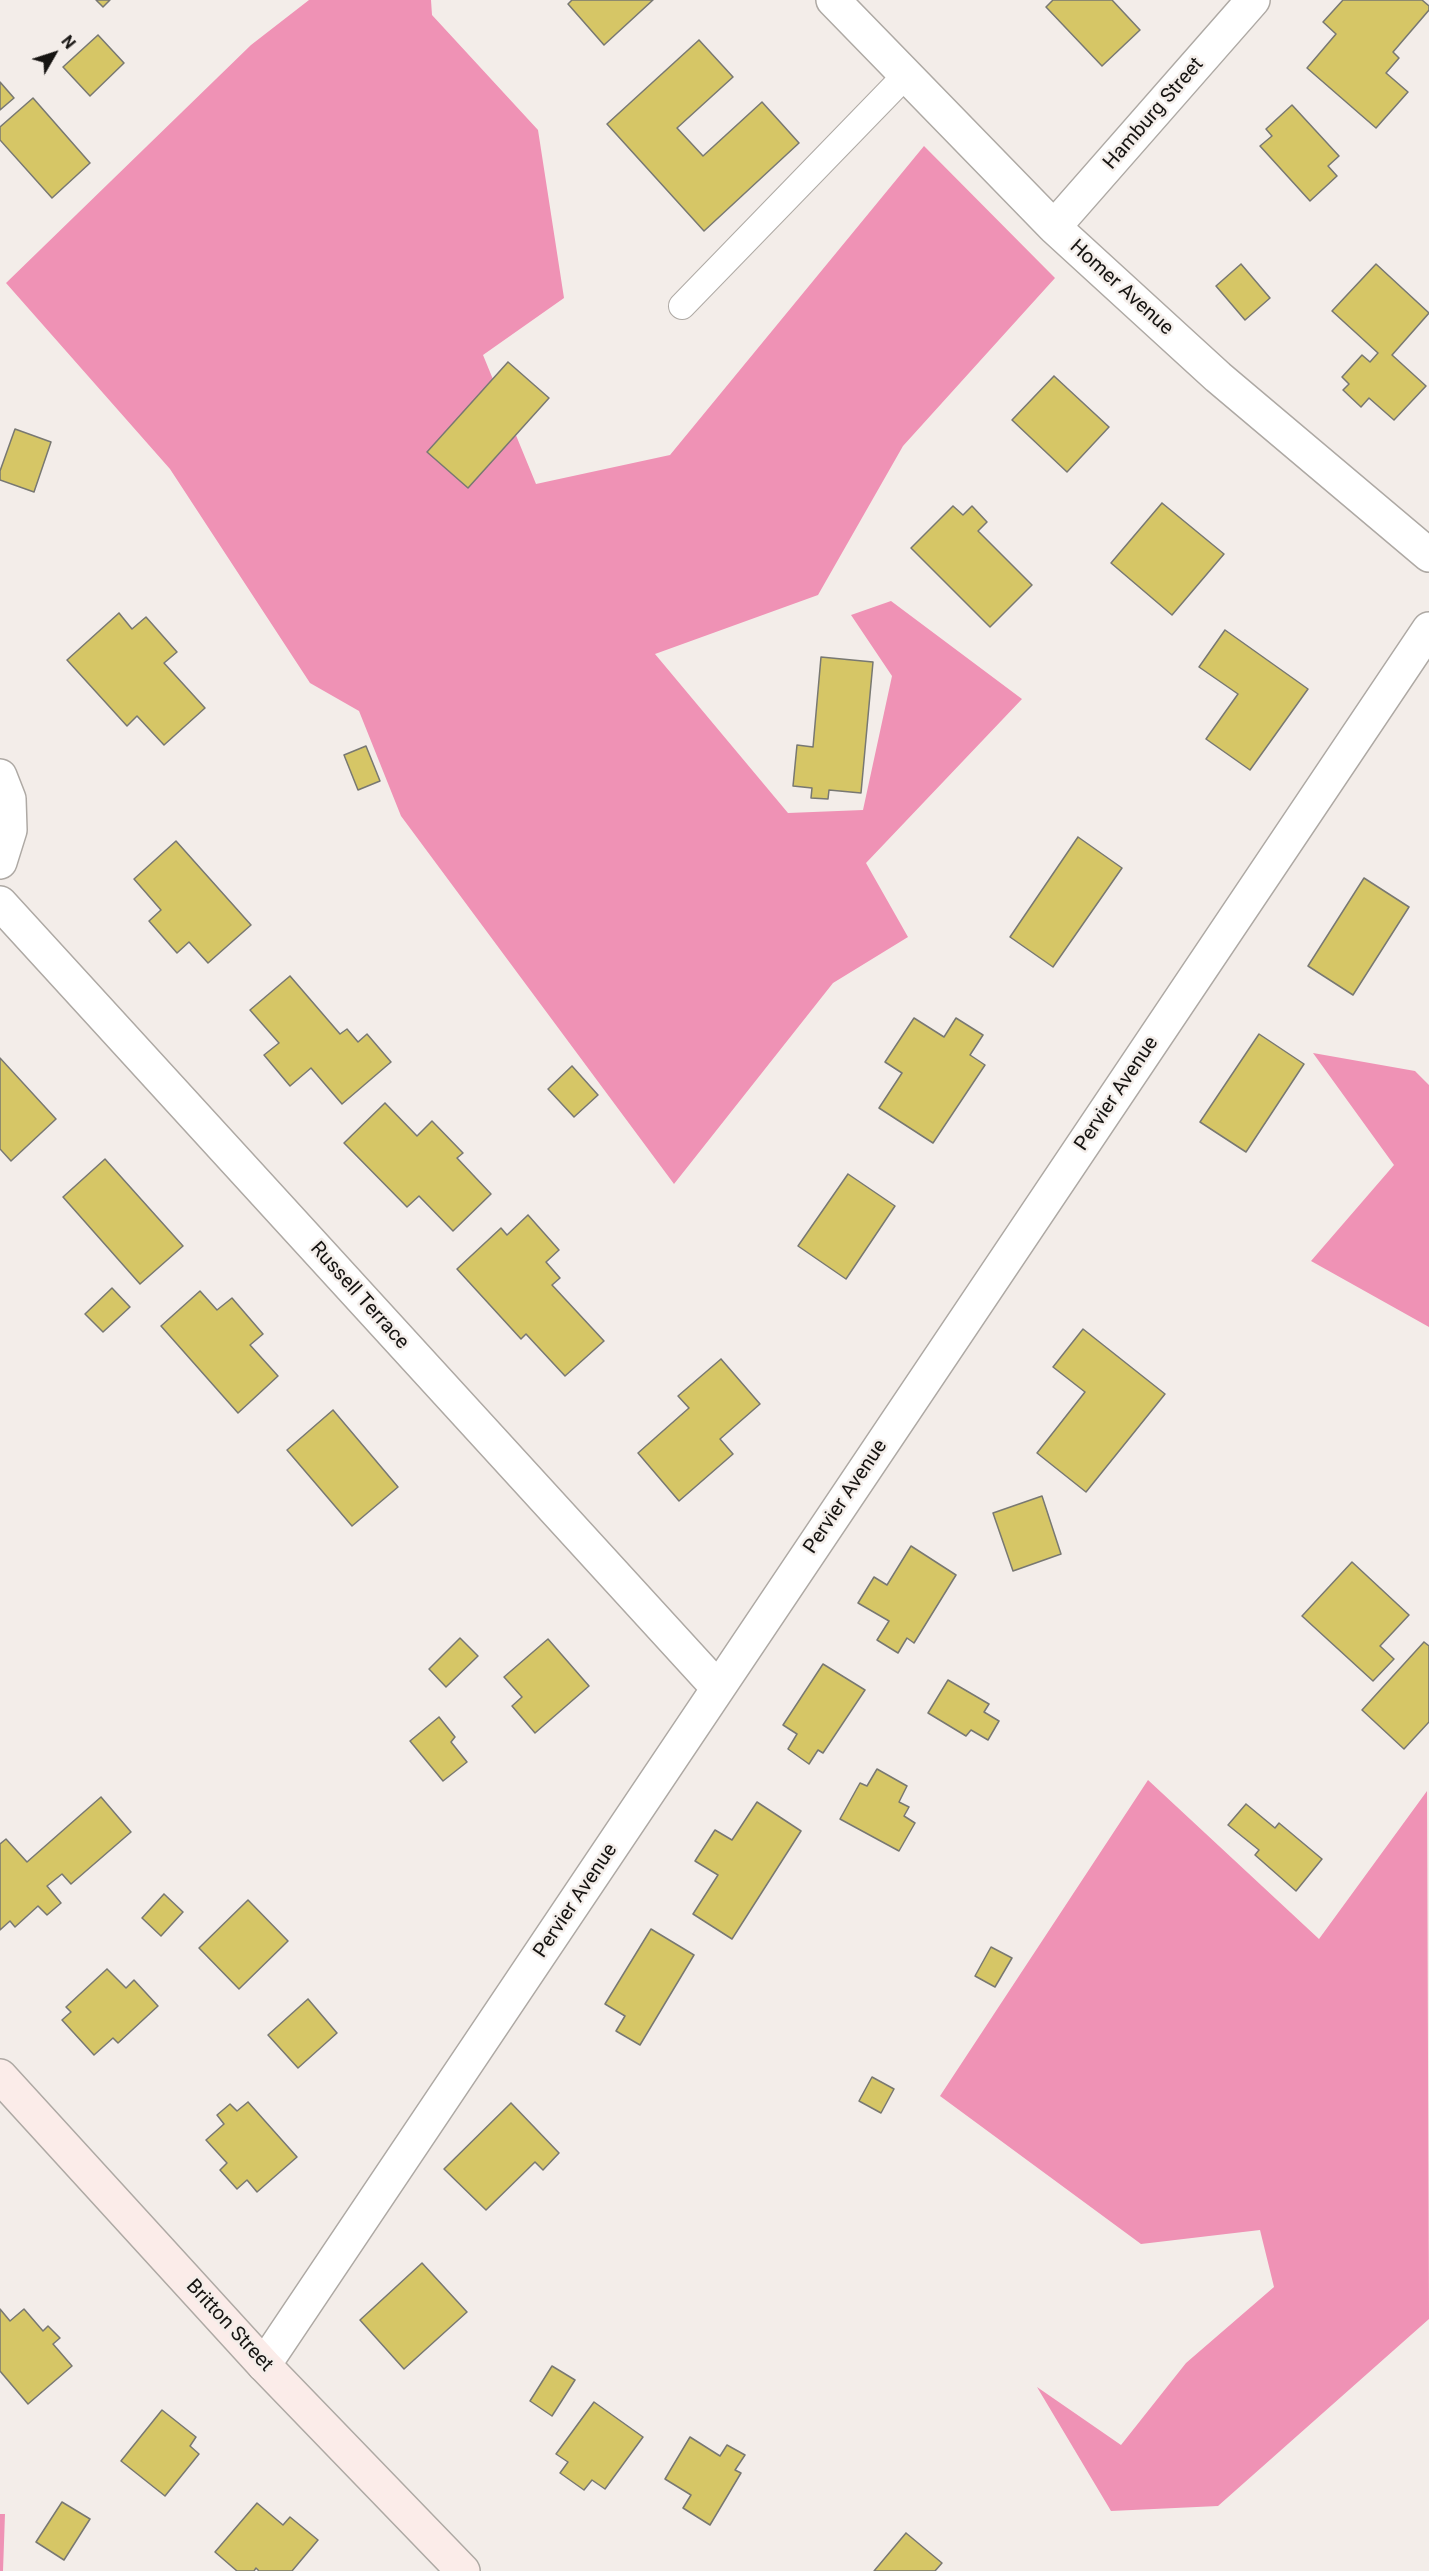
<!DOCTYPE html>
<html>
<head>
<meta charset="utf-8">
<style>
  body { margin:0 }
  #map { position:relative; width:1429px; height:2571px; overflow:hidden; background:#f3ede9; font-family:Roboto,sans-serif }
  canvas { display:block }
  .north { position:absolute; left:24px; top:24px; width:60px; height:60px; -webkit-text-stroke:4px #f3ede9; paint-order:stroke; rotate:51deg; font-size:16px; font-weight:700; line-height:24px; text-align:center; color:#161412 }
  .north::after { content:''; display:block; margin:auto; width:21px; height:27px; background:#161412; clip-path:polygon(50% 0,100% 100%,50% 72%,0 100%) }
</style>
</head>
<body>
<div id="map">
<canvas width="1429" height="2571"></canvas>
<div class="north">N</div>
</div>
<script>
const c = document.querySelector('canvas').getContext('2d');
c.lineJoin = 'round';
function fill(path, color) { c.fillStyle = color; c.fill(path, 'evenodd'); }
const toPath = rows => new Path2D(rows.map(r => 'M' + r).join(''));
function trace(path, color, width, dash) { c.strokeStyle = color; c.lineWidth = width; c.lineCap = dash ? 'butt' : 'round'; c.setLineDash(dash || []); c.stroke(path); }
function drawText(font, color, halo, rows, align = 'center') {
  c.font = font + ' Roboto,sans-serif'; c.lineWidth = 5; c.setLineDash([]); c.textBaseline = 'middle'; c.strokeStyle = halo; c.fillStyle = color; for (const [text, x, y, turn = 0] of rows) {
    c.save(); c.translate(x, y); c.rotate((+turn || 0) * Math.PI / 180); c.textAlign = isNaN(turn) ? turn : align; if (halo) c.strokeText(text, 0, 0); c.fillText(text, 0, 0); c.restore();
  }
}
fill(toPath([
  [309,0,431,0,432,15,538,130,564,298,483,355,536,484,670,455,924,146,1055,278,903,446,818,595,655,654,788,813,863,810,892,676,851,615,891,601,1022,699,866,863,908,937,833,983,674,1184,401,816,359,711,310,683,170,469,6,283,251,45],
  [1313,1053,1415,1071,1429,1085,1429,1327,1311,1261,1394,1165],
  [1148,1780,1319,1939,1427,1791,1429,2319,1218,2506,1111,2511,1037,2387,1121,2445,1186,2363,1274,2287,1260,2230,1141,2244,940,2096],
  [0,2514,5,2514,3,2571,0,2571]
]), '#ef92b5');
const building = toPath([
  [96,0,110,0,103,7,96,0],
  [572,0,653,0,604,45,568,4,572,0],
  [1053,0,1112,0,1140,30,1102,66,1046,7,1053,0],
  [1343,0,1422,0,1429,6,1429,10,1393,52,1399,58,1386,73,1408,92,1376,128,1307,68,1336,34,1323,22,1343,0],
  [98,35,124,63,90,96,63,67,98,35],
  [699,40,733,77,677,128,703,156,762,102,799,143,704,231,607,124,699,40],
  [0,82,14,98,0,110,0,82],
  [33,98,90,163,52,198,0,140,0,127,33,98],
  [1292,105,1339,156,1328,166,1337,176,1310,201,1260,146,1272,136,1266,129,1292,105],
  [1241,264,1270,298,1245,320,1216,286,1241,264],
  [1376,264,1429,313,1392,355,1426,386,1394,420,1369,398,1361,407,1343,390,1349,384,1342,377,1362,355,1370,362,1378,353,1332,311,1376,264],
  [508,362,549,398,468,488,427,452,508,362],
  [1054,376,1109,427,1067,472,1012,420,1054,376],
  [15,429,51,442,34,492,0,480,0,471,15,429],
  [1162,503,1224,554,1172,615,1111,563,1162,503],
  [953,506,963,515,972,506,987,522,978,531,1032,585,990,627,911,548,953,506],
  [119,613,132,629,146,617,177,652,164,663,205,708,164,745,137,716,127,726,67,660,119,613],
  [1225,630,1308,689,1250,770,1206,739,1238,694,1199,667,1225,630],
  [821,657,873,662,861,793,829,790,828,799,811,798,812,788,793,786,797,745,813,747,821,657],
  [366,746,380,781,358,790,344,755,366,746],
  [1078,837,1122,868,1053,967,1010,937,1078,837],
  [176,841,251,925,208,963,189,942,177,953,149,921,161,910,134,879,176,841],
  [1364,878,1409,907,1353,995,1308,966,1364,878],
  [290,976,340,1034,347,1029,358,1042,367,1034,391,1062,342,1104,311,1068,290,1086,264,1055,279,1043,250,1010,290,976],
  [914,1018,944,1037,956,1018,983,1035,970,1055,985,1065,933,1143,879,1108,902,1073,885,1062,914,1018],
  [1259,1034,1304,1064,1246,1152,1200,1122,1259,1034],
  [0,1058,56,1119,11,1161,0,1149,0,1058],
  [572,1066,598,1095,574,1117,548,1089,572,1066],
  [385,1103,417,1136,432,1121,463,1153,457,1158,491,1194,453,1231,419,1196,407,1207,344,1143,385,1103],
  [105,1159,183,1246,140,1284,63,1197,105,1159],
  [848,1174,895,1206,846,1279,798,1246,848,1174],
  [528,1215,559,1250,546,1262,560,1278,552,1285,604,1341,565,1376,526,1334,521,1339,457,1269,501,1228,507,1235,528,1215],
  [112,1288,130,1307,103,1332,85,1314,112,1288],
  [200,1291,217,1310,232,1298,263,1334,250,1345,278,1376,238,1413,161,1326,200,1291],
  [1083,1329,1165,1394,1086,1492,1037,1453,1085,1392,1053,1367,1083,1329],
  [721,1359,760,1404,720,1439,733,1454,679,1501,638,1453,689,1408,678,1396,721,1359],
  [333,1410,398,1487,352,1526,287,1450,333,1410],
  [1042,1496,1061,1554,1013,1571,993,1513,1042,1496],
  [911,1546,956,1575,914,1643,907,1638,898,1653,877,1640,889,1621,858,1603,874,1577,887,1585,911,1546],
  [1352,1562,1409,1615,1380,1646,1394,1659,1373,1681,1302,1616,1352,1562],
  [460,1638,478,1656,446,1687,429,1669,460,1638],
  [548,1639,589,1686,535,1733,512,1706,522,1697,504,1677,548,1639],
  [1424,1642,1429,1646,1429,1722,1404,1749,1362,1710,1424,1642],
  [823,1664,865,1690,823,1753,818,1750,809,1764,788,1749,797,1734,783,1725,823,1664],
  [948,1680,989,1704,984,1712,999,1721,988,1740,971,1730,966,1736,928,1713,948,1680],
  [439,1717,455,1737,451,1742,467,1762,443,1781,410,1741,439,1717],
  [877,1769,907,1786,899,1802,909,1807,904,1816,915,1823,899,1851,840,1819,860,1783,867,1786,877,1769],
  [101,1797,131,1832,71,1884,62,1874,47,1886,61,1903,47,1915,38,1906,15,1927,10,1921,0,1930,0,1844,6,1839,27,1862,101,1797],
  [757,1802,801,1831,732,1939,693,1914,718,1875,695,1861,715,1830,732,1840,757,1802],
  [1246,1804,1275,1828,1279,1823,1322,1859,1296,1891,1255,1855,1259,1850,1228,1825,1246,1804],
  [164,1894,183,1912,161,1936,142,1918,164,1894],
  [248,1900,288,1941,239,1989,199,1948,248,1900],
  [651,1929,694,1955,640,2045,616,2031,625,2016,605,2004,651,1929],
  [991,1947,1012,1958,995,1987,975,1976,991,1947],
  [107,1969,126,1988,134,1980,158,2006,118,2043,113,2038,94,2055,62,2020,71,2012,66,2007,107,1969],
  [308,1999,337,2033,298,2068,268,2035,308,1999],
  [872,2077,894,2089,881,2113,859,2101,872,2077],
  [248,2102,297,2157,257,2192,247,2180,237,2189,220,2170,227,2163,206,2140,224,2124,217,2115,230,2104,237,2111,248,2102],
  [511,2103,559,2153,543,2170,535,2162,486,2210,444,2169,511,2103],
  [422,2263,467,2312,404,2369,360,2320,422,2263],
  [0,2309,10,2321,24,2309,43,2331,48,2326,60,2338,53,2344,72,2366,28,2404,0,2371,0,2309],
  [552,2366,575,2380,552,2416,530,2401,552,2366],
  [594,2402,643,2437,605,2489,592,2480,584,2490,560,2473,568,2462,556,2454,594,2402],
  [162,2410,196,2437,190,2446,199,2454,165,2496,121,2461,162,2410],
  [690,2437,720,2456,727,2445,745,2455,735,2470,741,2473,710,2525,683,2508,691,2495,665,2479,690,2437],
  [62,2502,90,2519,64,2560,36,2542,62,2502],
  [257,2503,283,2525,290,2517,318,2540,292,2571,259,2571,256,2568,254,2571,237,2571,215,2552,257,2503],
  [906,2533,942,2563,935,2571,874,2571,906,2533]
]);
fill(building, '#d6c666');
trace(building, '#787872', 1.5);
const lane = toPath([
  [682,306,905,76]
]);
const street = toPath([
  [833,0,1054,227,1218,377,1429,555],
  [1054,227,1253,0],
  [0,776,9,799,10,830,0,862],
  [0,903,718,1688],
  [264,2365,1429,629]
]);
const secondary = toPath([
  [0,2076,264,2365,463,2571]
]);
trace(lane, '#aea9a4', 28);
trace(street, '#aea9a4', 36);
trace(secondary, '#aea9a4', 36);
trace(lane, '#fff', 26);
trace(street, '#fff', 33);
trace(secondary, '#fbece9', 33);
drawText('20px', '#161412', '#f3ede9', [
  ["Hamburg Street",1154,114,-49],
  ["Homer Avenue",1121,288,42],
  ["Pervier Avenue",1117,1094,-56],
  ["Russell Terrace",359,1296,48],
  ["Pervier Avenue",846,1497,-56],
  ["Pervier Avenue",576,1901,-56],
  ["Britton Street",229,2326,47]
]);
</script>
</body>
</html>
